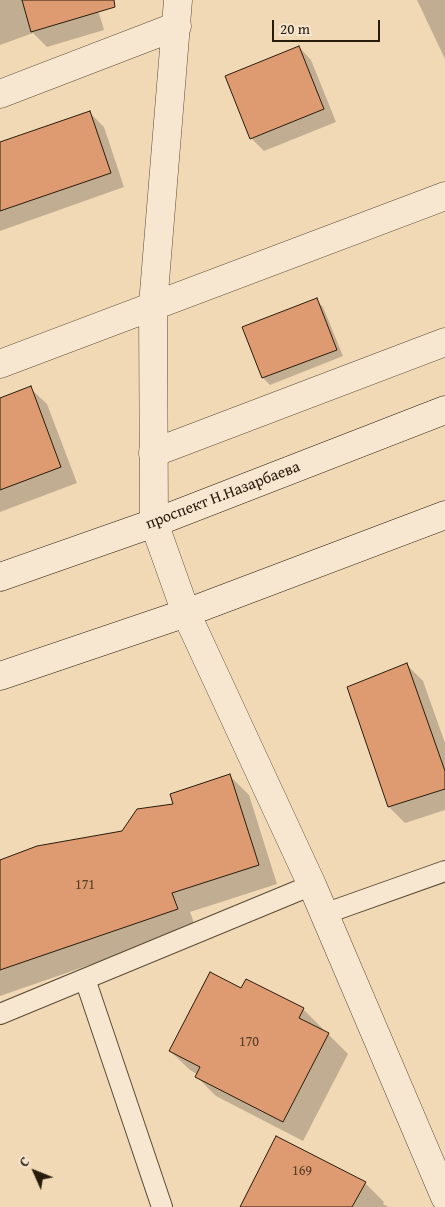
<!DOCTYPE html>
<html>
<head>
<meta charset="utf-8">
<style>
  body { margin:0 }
  #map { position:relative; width:445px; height:1207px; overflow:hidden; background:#f2d9b6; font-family:"Gentium Book Plus",serif }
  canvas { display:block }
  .north { position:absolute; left:10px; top:1147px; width:50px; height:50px; -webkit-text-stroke:4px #f7e6d0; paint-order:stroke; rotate:314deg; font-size:14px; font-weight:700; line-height:20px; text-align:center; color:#281c0c }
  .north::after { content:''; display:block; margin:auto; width:18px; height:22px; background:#281c0c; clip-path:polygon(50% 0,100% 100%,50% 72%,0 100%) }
  .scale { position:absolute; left:272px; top:20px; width:108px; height:22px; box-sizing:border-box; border:2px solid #281c0c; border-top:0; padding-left:6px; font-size:15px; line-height:18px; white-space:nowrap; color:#281c0c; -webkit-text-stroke:4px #f7e6d0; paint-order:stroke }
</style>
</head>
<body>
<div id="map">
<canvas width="445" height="1207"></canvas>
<div class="north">С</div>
<div class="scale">20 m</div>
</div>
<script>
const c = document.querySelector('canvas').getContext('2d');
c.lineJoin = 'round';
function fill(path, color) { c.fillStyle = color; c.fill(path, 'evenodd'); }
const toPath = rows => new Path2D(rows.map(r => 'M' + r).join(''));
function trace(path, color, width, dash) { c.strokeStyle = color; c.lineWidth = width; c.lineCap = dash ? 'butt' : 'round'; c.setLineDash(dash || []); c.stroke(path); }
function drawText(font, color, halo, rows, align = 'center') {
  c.font = font + ' "Gentium Book Plus",serif'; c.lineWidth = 5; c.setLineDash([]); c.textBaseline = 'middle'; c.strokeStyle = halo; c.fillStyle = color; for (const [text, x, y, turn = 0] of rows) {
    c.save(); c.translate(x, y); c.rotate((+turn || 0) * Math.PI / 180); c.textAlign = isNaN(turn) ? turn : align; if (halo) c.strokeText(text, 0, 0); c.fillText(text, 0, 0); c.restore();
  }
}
fill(toPath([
  [0,0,95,0,104,30,47,47,33,33,0,45],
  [417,0,445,0,445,59],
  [299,47,311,60,336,122,264,151,251,138],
  [90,113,104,127,124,187,0,231,0,143],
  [316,300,323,307,343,356,270,385,263,378,244,328],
  [30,388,47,404,77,483,0,512,0,399],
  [407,665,423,681,445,743,445,810,405,823,389,807],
  [230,776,249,795,277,884,190,912,196,928,0,996,0,862,122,832],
  [241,990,303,1009,323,1029,321,1031,328,1034,348,1054,303,1141,216,1096,196,1076,197,1074,190,1070,170,1051],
  [365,1183,384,1202,383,1204,389,1207,241,1207]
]), '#0003');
const building = toPath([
  [22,0,114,0,115,7,31,32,22,0],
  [299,46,324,109,250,139,225,76,299,46],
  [90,111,111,173,0,211,0,142,90,111],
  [317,298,337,350,262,378,242,327,317,298],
  [31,386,61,467,0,490,0,398,31,386],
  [407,663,445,771,445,789,388,807,347,687,407,663],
  [230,774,259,865,172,893,178,909,0,970,0,860,37,846,122,831,137,809,173,804,170,794,230,774],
  [210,972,241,988,246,979,304,1008,299,1018,329,1033,283,1122,195,1077,200,1067,169,1051,210,972],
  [276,1136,366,1182,352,1207,240,1207,276,1136]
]);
fill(building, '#de9b71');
trace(building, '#281c0c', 1);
const service = toPath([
  [324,914,445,871],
  [85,979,162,1207],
  [0,1014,312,885]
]);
const pedestrian = toPath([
  [153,453,445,342]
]);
const minor = toPath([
  [178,0,153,305,154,523,186,613,312,885,445,1197],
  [0,94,177,26],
  [0,364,445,196]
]);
const secondary = toPath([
  [0,577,154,523,445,410],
  [0,676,186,613,445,515]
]);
trace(service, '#5a4b36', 22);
trace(pedestrian, '#5a4b36', 29);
trace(minor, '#5a4b36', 29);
trace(secondary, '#281c0c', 29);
trace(service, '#f7e6d0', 20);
trace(pedestrian, '#f7e6d0', 28);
trace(minor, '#f7e6d0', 28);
trace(secondary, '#f7e6d0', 28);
drawText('14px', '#563c25', null, [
  ["171",85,885],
  ["170",249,1042],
  ["169",302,1171]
]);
drawText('16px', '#281c0c', '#f7e6d0', [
  ["проспект Н.Назарбаева",223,496,-21]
]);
</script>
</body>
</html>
